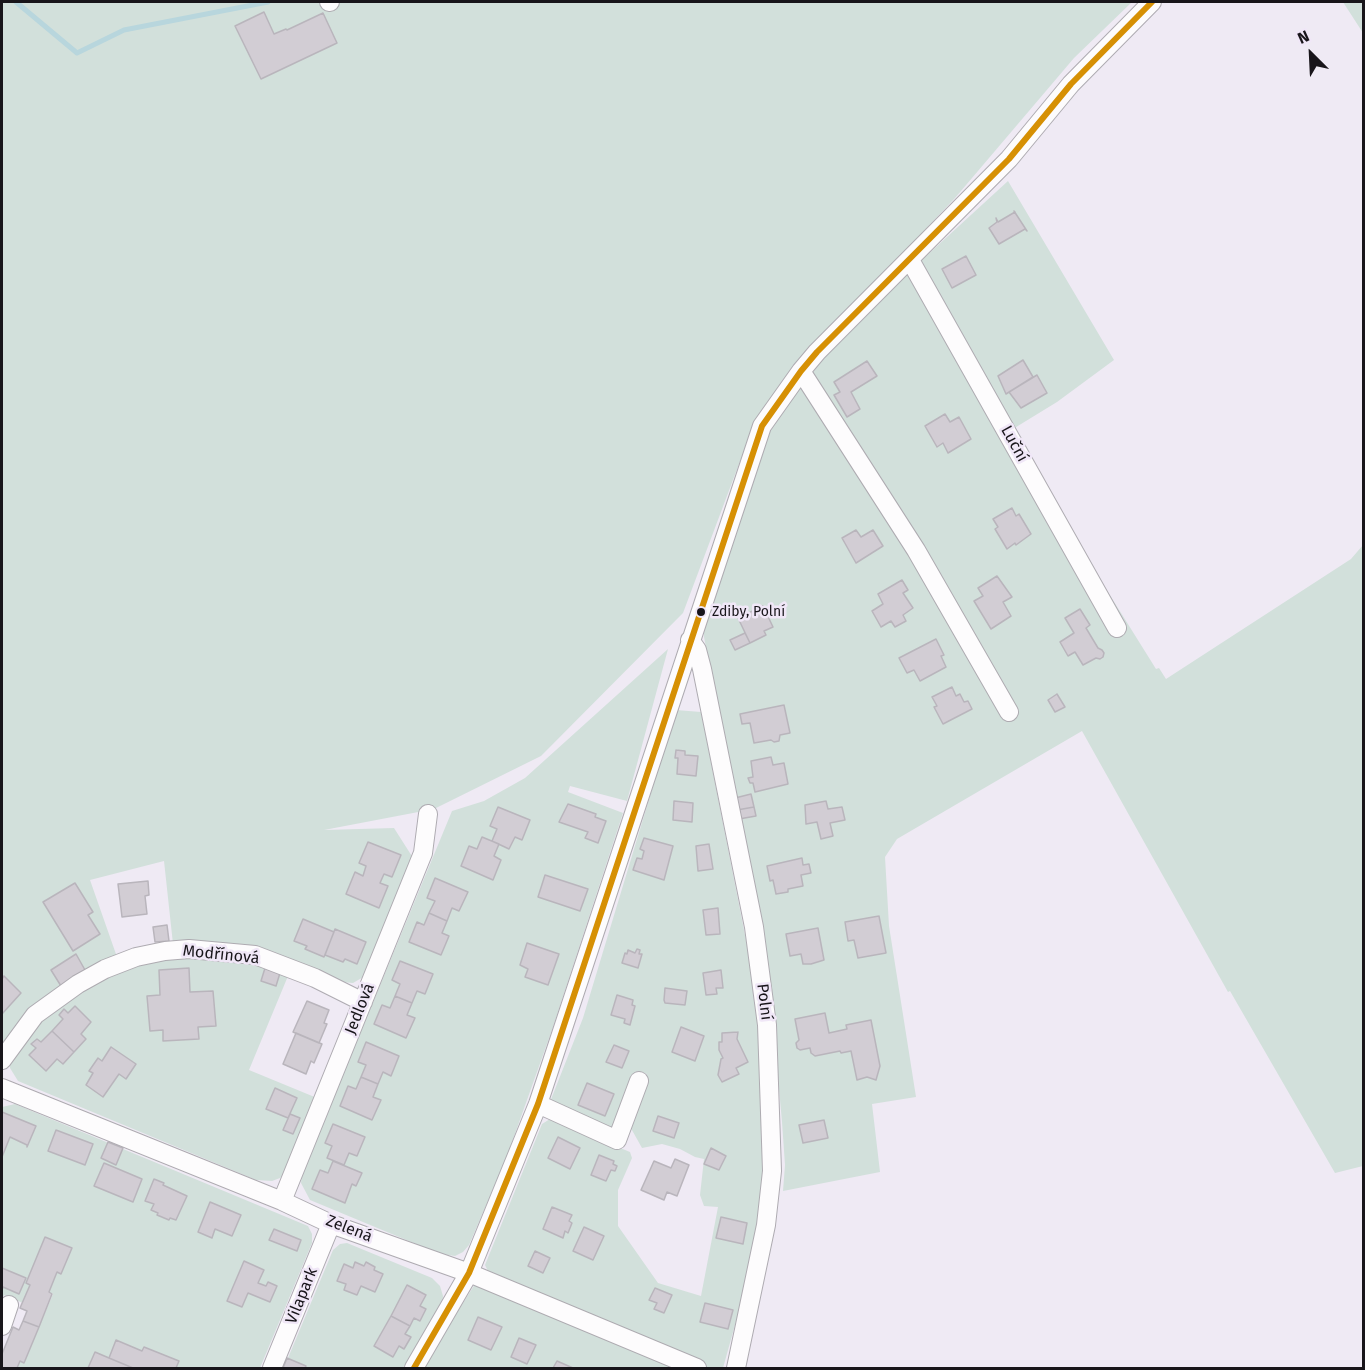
<!DOCTYPE html>
<html>
<head>
<meta charset="utf-8">
<style>
  body { margin:0 }
  #map { position:relative; width:1365px; height:1370px; overflow:hidden; background:#efeaf4; font-family:"Fira Sans",sans-serif }
  canvas { display:block }
  .frame { position:absolute; inset:0; border:3px solid #18151a; pointer-events:none }
  .north { position:absolute; left:1281px; top:24px; width:60px; height:60px; -webkit-text-stroke:4px #f0e7f7; paint-order:stroke; rotate:336deg; font-size:16px; font-weight:700; line-height:24px; text-align:center; color:#18151a }
  .north::after { content:''; display:block; margin:auto; width:21px; height:27px; background:#18151a; clip-path:polygon(50% 0,100% 100%,50% 72%,0 100%) }
</style>
</head>
<body>
<div id="map">
<canvas width="1365" height="1370"></canvas>
<div class="frame"></div>
<div class="north">N</div>
</div>
<script>
const c = document.querySelector('canvas').getContext('2d');
c.lineJoin = 'round';
function fill(path, color) { c.fillStyle = color; c.fill(path, 'evenodd'); }
const toPath = rows => new Path2D(rows.map(r => 'M' + r).join(''));
function trace(path, color, width, dash) { c.strokeStyle = color; c.lineWidth = width; c.lineCap = dash ? 'butt' : 'round'; c.setLineDash(dash || []); c.stroke(path); }
function drawText(font, color, halo, rows, align = 'center') {
  c.font = font + ' "Fira Sans",sans-serif'; c.lineWidth = 5; c.setLineDash([]); c.textBaseline = 'middle'; c.strokeStyle = halo; c.fillStyle = color; for (const [text, x, y, turn = 0] of rows) {
    c.save(); c.translate(x, y); c.rotate((+turn || 0) * Math.PI / 180); c.textAlign = isNaN(turn) ? turn : align; if (halo) c.strokeText(text, 0, 0); c.fillText(text, 0, 0); c.restore();
  }
}
fill(toPath([
  [2,2,1132,2,1074,58,955,198,782,381,754,424,683,613,541,756,434,809,324,830,394,828,415,861,365,976,353,983,341,982,173,944,164,861,90,880,117,957,2,1046],
  [1343,2,1363,2,1363,33],
  [1008,181,1114,360,1057,402,1008,432,1156,669,1159,668,1166,679,1351,559,1363,545,1363,1166,1335,1173,1230,991,1228,992,1082,731,897,839,885,857,889,926,916,1097,872,1104,880,1172,783,1191,785,1165,782,1122,767,956,739,819,755,816,751,795,735,798,704,637,704,623,756,468,774,420,796,386,888,291],
  [668,649,627,801,570,786,568,792,623,813,553,1027,506,1159,469,1245,463,1252,455,1256,440,1254,310,1200,301,1183,302,1174,452,811,484,801,525,778],
  [676,710,701,712,748,950,759,1031,764,1190,740,1307,723,1368,704,1368,488,1271,485,1265,542,1124,550,1119,630,1152,632,1158,618,1190,618,1226,658,1283,701,1296,718,1207,704,1206,700,1195,704,1159,695,1157,680,1149,662,1144,642,1148,628,1123,647,1074,637,1071,615,1129,548,1107,583,1018],
  [180,958,208,958,235,960,262,967,288,976,249,1070,317,1098,286,1171,280,1178,272,1181,256,1180,18,1081,10,1068,10,1060,41,1021,57,1008,101,980,126,969,153,962],
  [15,1104,308,1226,312,1234,312,1243,260,1368,176,1368,179,1361,144,1347,142,1351,117,1340,109,1358,95,1353,88,1368,17,1368,20,1361,24,1362,53,1294,49,1292,57,1272,61,1274,65,1263,23,1303,4,1295,2,1300,2,1107],
  [347,1243,432,1278,440,1286,443,1296,442,1307,403,1368,305,1368,306,1366,288,1358,333,1250,340,1244],
  [475,1284,677,1368,422,1368]
]), '#d2e0db');
trace(toPath([
  [16,2,77,53,124,30,268,2]
]), '#b8d6dd', 5);
const building = toPath([
  [264,12,274,34,286,29,287,30,323,13,337,43,261,79,235,26,264,12],
  [1014,211,1027,231,1025,229,999,244,989,228,997,222,996,218,998,222,1015,212,1014,211],
  [966,256,976,275,952,288,942,269,966,256],
  [1023,360,1033,377,1006,394,998,376,1023,360],
  [867,361,877,376,851,392,860,409,847,417,834,395,840,392,834,382,867,361],
  [1037,375,1047,393,1021,408,1009,392,1037,375],
  [945,414,950,422,959,417,971,439,948,453,943,443,937,447,925,426,945,414],
  [1012,508,1016,516,1019,514,1031,534,1016,545,1015,543,1007,549,995,529,998,527,993,519,1012,508],
  [856,530,861,537,873,530,883,546,856,563,842,538,856,530],
  [997,576,1012,597,1003,602,1011,616,991,629,974,601,983,596,978,588,997,576],
  [902,580,908,590,903,593,913,608,903,615,906,621,895,627,891,621,881,627,872,611,883,604,878,594,902,580],
  [763,606,773,627,764,631,766,635,750,643,738,618,763,606],
  [1080,609,1090,625,1086,628,1098,648,1102,650,1104,653,1103,657,1100,659,1096,658,1083,665,1075,652,1068,656,1060,642,1074,633,1065,618,1080,609],
  [745,633,750,643,735,650,730,640,745,633],
  [936,639,944,655,941,656,946,667,920,681,914,670,907,673,899,658,936,639],
  [952,687,956,696,960,694,964,702,968,701,972,709,943,724,934,707,937,706,932,697,952,687],
  [1057,694,1065,707,1055,712,1048,700,1057,694],
  [784,705,790,733,780,735,779,741,774,742,771,740,754,743,750,723,742,724,740,714,784,705],
  [676,750,685,751,685,755,698,756,696,776,677,774,678,758,675,758,676,750],
  [771,757,773,765,784,763,788,784,755,792,753,783,750,783,748,778,753,777,751,761,771,757],
  [751,794,754,807,737,810,735,798,751,794],
  [674,801,693,803,692,822,673,820,674,801],
  [826,801,828,809,842,807,845,820,830,823,833,836,821,839,817,822,806,824,805,805,826,801],
  [568,804,596,814,595,817,606,821,598,843,585,838,588,832,559,822,568,804],
  [498,807,530,820,522,840,515,837,509,849,492,841,497,829,490,826,498,807],
  [754,807,756,816,739,819,737,810,754,807],
  [482,837,499,844,494,856,501,860,493,880,461,866,469,846,477,849,482,837],
  [644,838,673,846,664,880,633,870,637,858,642,859,644,851,640,849,644,838],
  [368,842,401,855,392,877,384,874,380,883,388,886,379,908,346,894,355,872,363,876,366,866,359,863,368,842],
  [709,844,713,869,698,871,696,846,709,844],
  [802,858,803,865,809,864,811,873,801,875,803,886,788,889,788,892,776,894,773,880,770,881,767,866,802,858],
  [545,875,588,889,580,911,538,897,545,875],
  [435,878,468,892,459,911,452,908,447,921,429,913,435,901,427,898,435,878],
  [148,881,149,895,145,896,147,914,122,917,118,884,148,881],
  [75,883,93,912,88,915,100,934,73,951,43,902,75,883],
  [718,908,720,934,706,935,703,910,718,908],
  [429,913,447,921,442,933,449,936,441,955,409,942,417,922,424,925,429,913],
  [879,916,886,953,858,958,854,940,848,941,845,922,879,916],
  [303,919,334,932,324,957,305,949,307,946,294,941,303,919],
  [167,925,169,941,155,942,153,927,167,925],
  [818,928,824,960,811,964,803,964,801,954,790,956,786,934,818,928],
  [335,929,366,942,357,964,345,959,343,962,325,955,335,929],
  [527,943,559,954,548,985,525,977,528,969,520,965,527,943],
  [637,949,640,950,639,954,642,954,638,968,622,963,625,953,627,954,628,950,635,953,637,949],
  [76,954,85,970,61,986,51,970,76,954],
  [400,961,433,974,425,994,417,991,412,1003,395,996,400,984,392,980,400,961],
  [189,968,190,992,213,991,216,1026,198,1027,199,1039,163,1041,163,1030,150,1031,147,996,160,995,159,970,189,968],
  [265,968,280,973,276,986,261,981,265,968],
  [721,970,723,988,716,988,717,994,706,995,703,973,721,970],
  [4,976,21,993,2,1014,2,979,4,976],
  [665,988,687,991,685,1005,665,1003,664,1000,665,988],
  [617,995,633,1000,632,1005,635,1006,630,1025,624,1023,625,1019,611,1015,617,995],
  [395,996,412,1003,407,1015,415,1018,406,1038,374,1024,382,1005,390,1008,395,996],
  [307,1001,329,1010,324,1023,327,1024,319,1043,293,1032,307,1001],
  [75,1006,91,1022,81,1034,86,1039,74,1052,52,1031,63,1019,59,1015,64,1009,68,1013,75,1006],
  [825,1013,829,1033,847,1029,846,1025,871,1020,880,1066,876,1080,867,1077,857,1080,851,1051,841,1053,840,1051,815,1056,811,1053,810,1048,800,1050,797,1048,796,1043,799,1040,795,1019,825,1013],
  [681,1027,704,1036,695,1061,672,1052,681,1027],
  [52,1031,74,1052,63,1064,57,1059,46,1071,29,1055,36,1048,31,1044,37,1039,41,1042,52,1031],
  [738,1032,737,1039,748,1062,736,1068,739,1074,722,1082,718,1075,721,1059,723,1058,719,1050,719,1042,722,1042,722,1033,738,1032],
  [296,1033,322,1044,314,1063,311,1061,306,1074,283,1064,296,1033],
  [366,1042,399,1056,391,1076,383,1072,378,1084,361,1077,366,1065,358,1062,366,1042],
  [614,1045,629,1051,622,1068,606,1062,614,1045],
  [111,1047,136,1064,126,1079,119,1074,103,1097,86,1085,93,1073,89,1071,98,1058,102,1061,111,1047],
  [361,1077,378,1084,373,1097,381,1100,372,1120,340,1106,348,1086,356,1089,361,1077],
  [587,1083,614,1094,605,1116,578,1105,587,1083],
  [275,1088,297,1098,288,1118,266,1109,275,1088],
  [2,1112,36,1126,27,1147,27,1145,10,1137,2,1157,2,1112],
  [290,1114,300,1118,293,1134,283,1130,290,1114],
  [658,1116,679,1123,674,1138,653,1131,658,1116],
  [824,1120,828,1138,803,1143,799,1125,824,1120],
  [333,1124,365,1137,357,1156,349,1153,344,1165,327,1158,332,1146,325,1143,333,1124],
  [56,1130,93,1144,85,1165,48,1151,56,1130],
  [558,1137,580,1148,570,1169,548,1158,558,1137],
  [108,1142,123,1148,116,1165,101,1158,108,1142],
  [711,1148,726,1156,719,1170,704,1164,711,1148],
  [599,1155,614,1161,613,1164,617,1166,615,1171,611,1170,606,1181,591,1175,599,1155],
  [675,1159,689,1165,677,1196,667,1192,664,1200,641,1190,654,1161,671,1168,675,1159],
  [333,1161,362,1173,356,1186,352,1184,345,1203,312,1189,320,1170,328,1173,333,1161],
  [104,1163,142,1179,133,1202,94,1186,104,1163],
  [154,1179,164,1183,163,1185,187,1196,176,1220,170,1218,169,1220,157,1215,158,1213,151,1210,154,1204,145,1201,154,1179],
  [210,1202,241,1215,232,1236,215,1229,212,1238,198,1232,210,1202],
  [552,1207,572,1215,569,1221,572,1223,568,1233,565,1231,563,1238,543,1229,552,1207],
  [721,1217,747,1223,743,1244,716,1238,721,1217],
  [584,1227,604,1236,593,1260,573,1251,584,1227],
  [274,1229,301,1240,297,1251,269,1240,274,1229],
  [45,1237,72,1248,61,1274,57,1272,49,1292,52,1294,39,1327,23,1321,27,1311,20,1308,30,1285,26,1283,45,1237],
  [535,1251,550,1258,543,1273,528,1266,535,1251],
  [244,1261,264,1270,258,1283,266,1286,268,1282,277,1286,270,1302,248,1293,242,1307,227,1301,244,1261],
  [355,1262,364,1266,366,1262,375,1267,374,1270,383,1274,375,1292,361,1286,357,1295,344,1290,346,1284,337,1281,344,1264,353,1268,355,1262],
  [2,1268,26,1278,19,1294,3,1287,2,1290,2,1268],
  [407,1285,426,1295,420,1306,426,1309,420,1321,414,1318,410,1326,391,1316,407,1285],
  [655,1288,672,1295,664,1313,654,1309,657,1303,649,1300,655,1288],
  [705,1303,733,1310,728,1329,700,1322,705,1303],
  [391,1316,410,1326,405,1334,411,1337,404,1349,399,1346,393,1357,374,1346,391,1316],
  [478,1317,502,1327,491,1350,468,1340,478,1317],
  [23,1321,39,1327,24,1363,20,1361,17,1368,2,1368,2,1354,13,1327,19,1330,23,1321],
  [519,1338,536,1345,527,1364,511,1357,519,1338],
  [116,1340,142,1351,144,1347,179,1361,176,1368,133,1368,109,1358,116,1340],
  [95,1352,109,1358,133,1368,88,1368,95,1352],
  [287,1358,306,1366,305,1368,283,1368,287,1358],
  [557,1361,573,1368,553,1368,557,1361]
]);
fill(building, '#d2cdd4');
trace(building, '#b9b5bc', 1.5);
const minor = toPath([
  [329,2,330,2],
  [910,260,1117,628],
  [801,371,916,550,1009,712],
  [690,640,697,650,702,669,754,927,767,1025,772,1171,766,1225,736,1368],
  [2,1060,35,1015,78,984,105,969,136,957,165,951,189,949,255,955,315,978,363,1002],
  [2,1088,282,1201,331,1224,469,1273,697,1368],
  [538,1104,617,1140,639,1081],
  [282,1201,423,853,428,814],
  [2,1326,9,1305],
  [272,1368,331,1224],
  [414,1368,469,1273,538,1104,762,426,801,371,817,352,1009,159,1071,84,1152,2]
]);
trace(minor, '#aeabb1', 20);
trace(minor, '#fdfcfd', 18);
trace(toPath([
  [414,1368,469,1273,538,1104,762,426,801,371,817,352,1009,159,1071,84,1152,2]
]), '#d69004', 6);
for (const [x, y, r, color] of [
  [701,612,5,"#18151a"]
]) { const dot = new Path2D(); dot.arc(x, y, r, 0, 2 * Math.PI); c.fillStyle = color; c.fill(dot); trace(dot, '#f0e7f7', 2); }
drawText('14px', '#18151a', '#f0e7f7', [
  ["Zdiby, Polní",712,612]
], 'left');
drawText('16px', '#18151a', '#f0e7f7', [
  ["Luční",1014,444,61],
  ["Modřínová",221,955,6],
  ["Polní",764,1002,83],
  ["Jedlová",360,1009,-68],
  ["Zelená",349,1229,21],
  ["Vilapark",302,1296,-68]
]);
</script>
</body>
</html>
